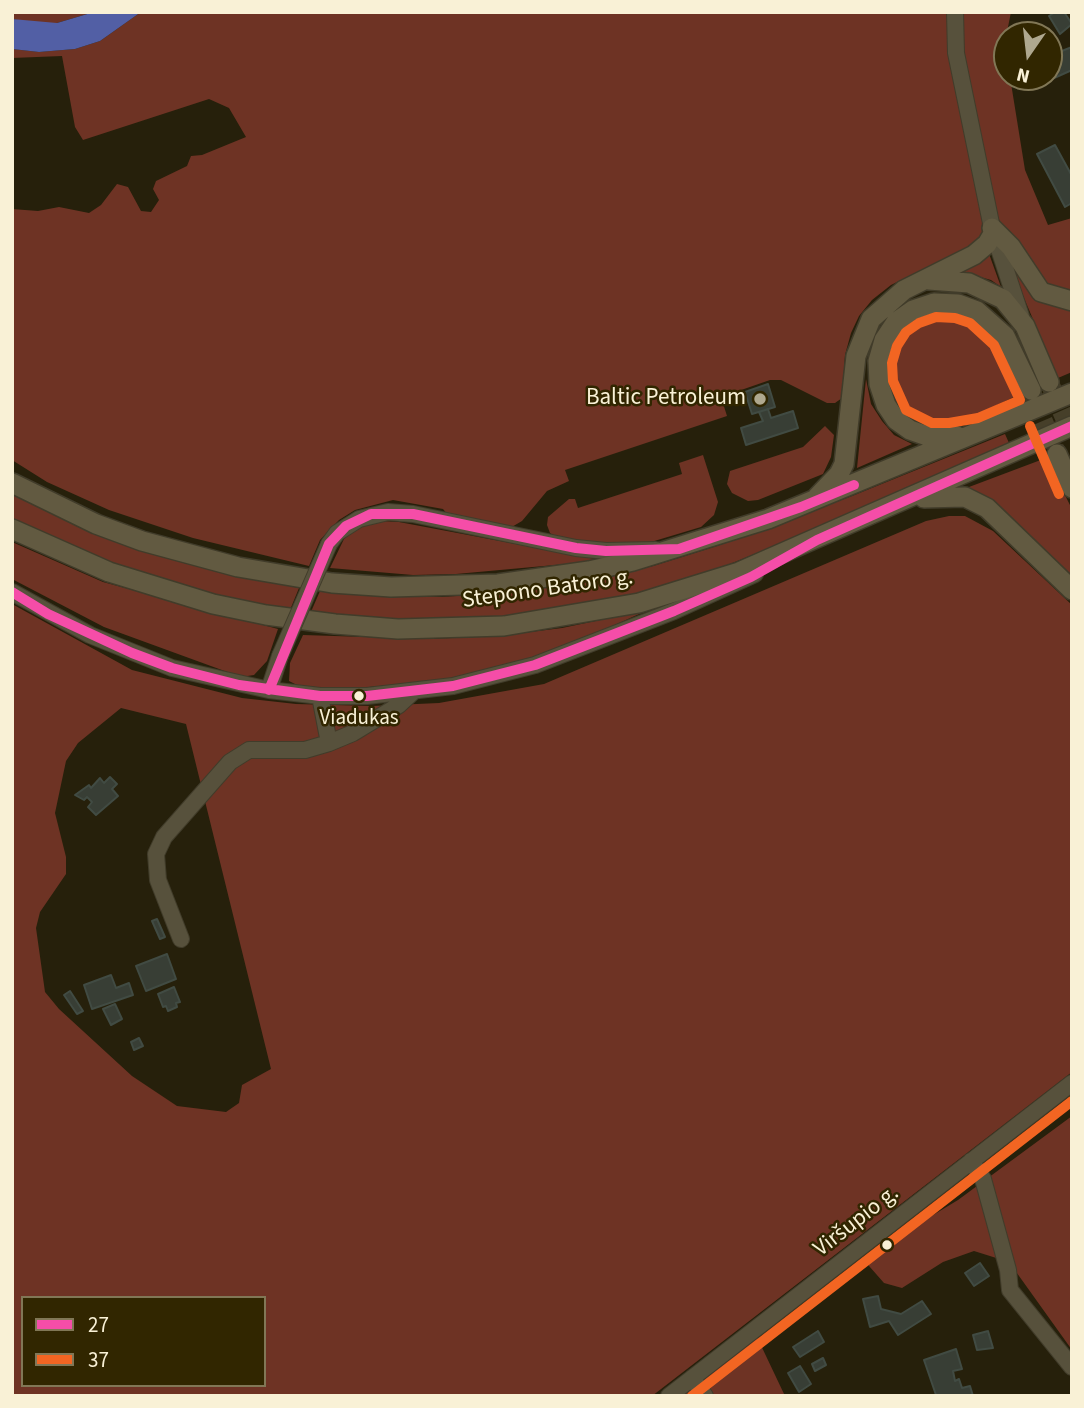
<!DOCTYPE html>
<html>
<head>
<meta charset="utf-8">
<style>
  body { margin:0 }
  #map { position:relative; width:1084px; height:1408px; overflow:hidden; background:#26200b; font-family:"Source Sans 3",sans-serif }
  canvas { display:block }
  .frame { position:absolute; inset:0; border:14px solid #f9f1d6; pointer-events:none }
  .legend { position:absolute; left:21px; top:1296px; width:245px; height:91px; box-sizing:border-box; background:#312600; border:2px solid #817756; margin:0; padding:9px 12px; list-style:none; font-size:21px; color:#f9f1d6 }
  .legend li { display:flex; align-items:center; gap:14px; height:35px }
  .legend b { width:35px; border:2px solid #817756 }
  .north { position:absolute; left:993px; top:21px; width:70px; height:70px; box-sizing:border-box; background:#312600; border:2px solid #817756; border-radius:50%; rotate:194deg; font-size:19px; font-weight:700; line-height:28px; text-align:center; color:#f9f1d6 }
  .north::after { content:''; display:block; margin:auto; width:24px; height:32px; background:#afa88f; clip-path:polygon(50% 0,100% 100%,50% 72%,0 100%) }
</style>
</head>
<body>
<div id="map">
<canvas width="1084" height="1408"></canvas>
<div class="frame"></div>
<ul class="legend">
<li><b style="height:9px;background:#f54da8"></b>27</li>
<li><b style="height:9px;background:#f26522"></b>37</li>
</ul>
<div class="north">N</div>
</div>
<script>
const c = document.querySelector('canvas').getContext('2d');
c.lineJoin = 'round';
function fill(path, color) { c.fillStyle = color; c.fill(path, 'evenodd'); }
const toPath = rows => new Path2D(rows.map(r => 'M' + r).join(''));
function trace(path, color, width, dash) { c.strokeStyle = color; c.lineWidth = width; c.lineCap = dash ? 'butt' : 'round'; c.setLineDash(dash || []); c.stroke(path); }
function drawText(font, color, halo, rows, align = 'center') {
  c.font = font + ' "Source Sans 3",sans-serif'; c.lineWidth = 5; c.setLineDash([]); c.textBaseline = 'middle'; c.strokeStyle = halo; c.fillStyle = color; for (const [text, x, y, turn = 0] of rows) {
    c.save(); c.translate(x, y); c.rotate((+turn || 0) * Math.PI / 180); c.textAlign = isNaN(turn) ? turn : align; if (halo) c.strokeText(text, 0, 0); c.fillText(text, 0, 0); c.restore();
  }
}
fill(toPath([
  [12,12,94,12,57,23,35,23,12,19],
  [141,12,1011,12,1005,42,1007,77,1010,77,1025,170,1048,225,1072,218,1072,295,1035,279,1011,232,996,219,978,242,891,285,872,300,859,316,851,333,845,355,842,398,835,403,827,403,781,380,770,380,721,397,727,416,565,470,569,481,547,491,522,521,510,528,447,514,443,509,393,500,355,510,339,520,320,540,309,566,193,538,109,510,47,482,12,460,12,209,38,211,59,207,89,213,101,205,117,184,128,187,141,211,151,212,159,200,153,189,156,181,187,166,191,156,202,155,246,137,229,108,209,99,83,140,75,127,62,56,12,58,12,49,39,52,75,49,100,41],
  [988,251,1001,287,991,280,958,271],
  [1004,251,1072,307,1072,372,1058,378],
  [943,312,965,315,980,324,993,340,1016,396,955,425,932,428,917,422,892,399,886,365,890,348,899,333,925,315],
  [866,379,871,404,882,421,894,435,912,444,857,468],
  [825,426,834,435,831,457,823,474,758,500,748,501,732,493,727,484,730,471,803,447],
  [1005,434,1009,443,846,517,683,583,612,601,481,620,419,621,310,614,320,591,442,597,514,592,587,581,653,566,720,545,852,496],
  [703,455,718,502,714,515,701,527,651,542,625,544,595,544,557,538,550,533,547,525,548,517,569,499,575,499,578,508,682,474,679,463],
  [1046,458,1072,509,1072,583,961,490],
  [12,492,106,537,184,563,299,588,290,610,209,594,152,577,84,554,12,519],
  [949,516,965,516,993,531,1072,605,1072,1072,652,1396,12,1396,12,604,132,670,242,698,296,704,372,706,439,703,544,684,926,521],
  [121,708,186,724,271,1069,242,1085,239,1103,226,1112,177,1106,132,1076,59,1009,45,992,36,928,40,912,66,874,66,857,55,813,66,761,78,743],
  [23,1298,264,1298,264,1385,23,1385],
  [381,521,399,522,601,560,569,567,566,564,456,574,413,575,330,568,344,539,355,529],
  [12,542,103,582,278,629,267,661,254,675,241,677,104,627,12,579],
  [648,610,568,646,517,664,453,679,348,689,299,686,289,681,290,663,303,635,429,639,498,636,562,628],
  [1072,1116,1072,1350,1009,1262,974,1251,943,1262,902,1288,884,1283,862,1258,958,1200],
  [757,1337,785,1396,682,1396]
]), '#6e3324');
fill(toPath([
  [94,12,141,12,100,41,75,49,39,52,12,49,12,19,57,23]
]), '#525fa5');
const building = toPath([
  [1055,12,1064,12,1072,24,1060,34,1049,16,1055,12],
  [1072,47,1072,70,1043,83,1040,77,1049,77,1049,56,1072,47],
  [1055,145,1072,176,1072,203,1065,207,1037,154,1055,145],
  [768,384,775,407,752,414,745,392,768,384],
  [768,409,771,418,793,411,798,428,746,445,741,428,763,421,759,412,768,409],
  [110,777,117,784,112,789,118,796,96,815,88,807,92,802,87,797,84,800,75,795,89,785,91,788,100,778,104,783,110,777],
  [157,919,165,937,160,939,152,921,157,919],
  [167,954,176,979,146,991,136,966,167,954],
  [111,975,116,988,129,983,133,995,92,1009,84,985,111,975],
  [174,987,180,1002,176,1003,177,1007,168,1011,166,1006,163,1007,158,994,174,987],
  [70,991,83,1011,77,1014,64,995,70,991],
  [115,1004,122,1019,111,1025,103,1009,115,1004],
  [139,1038,143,1046,134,1050,131,1042,139,1038],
  [980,1263,989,1276,974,1286,965,1273,980,1263],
  [878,1296,881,1309,901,1314,922,1301,931,1314,898,1335,889,1321,870,1327,863,1299,878,1296],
  [818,1331,824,1342,800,1357,793,1347,818,1331],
  [988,1331,993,1348,977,1350,973,1335,988,1331],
  [956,1349,962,1369,953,1371,955,1381,959,1379,962,1388,970,1386,973,1396,934,1396,936,1395,924,1360,956,1349],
  [823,1358,826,1365,815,1371,812,1364,823,1358],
  [800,1366,811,1384,799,1392,788,1373,800,1366]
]);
fill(building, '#383e35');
trace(building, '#414b43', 2);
trace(toPath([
  [1050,384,1072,435],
  [1032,394,1057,454]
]), '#463f29', 19, [19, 10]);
const minor = toPath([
  [955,12,956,53,992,228,1021,316],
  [329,544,337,533,359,519,388,512,413,514,576,548,606,551,656,550],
  [12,592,90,635,172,668,269,690,320,696,367,696,453,686,535,665,674,611,755,574],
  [269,690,280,656],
  [320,696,329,743],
  [181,939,158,880,156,854,164,837,230,762,249,750,305,750,329,743,353,733,399,705,413,692],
  [971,1161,983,1179,1008,1270,1010,1290,1072,1367],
  [692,1378,705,1396],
  [669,1396,1072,1083]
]);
const major = toPath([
  [992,228,1011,247,1041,292,1072,301],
  [929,280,969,283,1003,299,1025,326,1049,382],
  [957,436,930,437,910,430,896,420,886,405,879,384,878,361,884,340,896,322,913,310,934,303,958,304,977,311,1005,336,1031,390],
  [1057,454,1072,488],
  [12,483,96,524,142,541,238,567,332,583,391,587,498,584,589,571,633,561,768,519,1072,393],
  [817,497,839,474,844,464,856,356,871,319,904,290,974,255,987,244,994,232],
  [924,498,965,497,987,508,1072,590],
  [12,529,109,572,213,604,266,615,335,624,398,629,504,626,639,603,739,572,1072,426]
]);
trace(minor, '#413c2a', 18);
trace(major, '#413c2a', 22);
trace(minor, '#57513c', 16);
trace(major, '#625a41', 19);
const minorBridge = toPath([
  [280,656,329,544]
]);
trace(minorBridge, '#413c2a', 18, []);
trace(minorBridge, '#57513c', 16);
trace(toPath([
  [12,592,48,614,132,653,172,668,239,685,320,696,367,696,453,686,535,665,674,611,751,577,817,540,1072,426],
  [269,690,329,544,346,526,371,514,413,514,576,548,606,551,679,549,801,507,854,485]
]), '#f54da8', 10);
trace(toPath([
  [936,317,955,318,970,323,994,345,1020,400,978,418,949,423,932,423,906,410,893,381,892,363,897,346,906,332,919,323,936,317],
  [1030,426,1059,494],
  [692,1396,1072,1101]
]), '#f26522', 10);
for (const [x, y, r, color] of [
  [760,399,7,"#afa88f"],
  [359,696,6,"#f9f1d6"],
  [887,1245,6,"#f9f1d6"]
]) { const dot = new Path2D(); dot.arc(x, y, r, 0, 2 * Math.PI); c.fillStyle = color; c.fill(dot); trace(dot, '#312600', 2.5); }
drawText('21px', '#f9f1d6', '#312600', [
  ["Viadukas",359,719]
]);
drawText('23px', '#f9f1d6', '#312600', [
  ["Baltic Petroleum",746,399]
], 'right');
drawText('23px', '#f9f1d6', '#312600', [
  ["Stepono Batoro g.",548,590,-8],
  ["Viršupio g.",857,1222,-38]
]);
</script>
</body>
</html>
